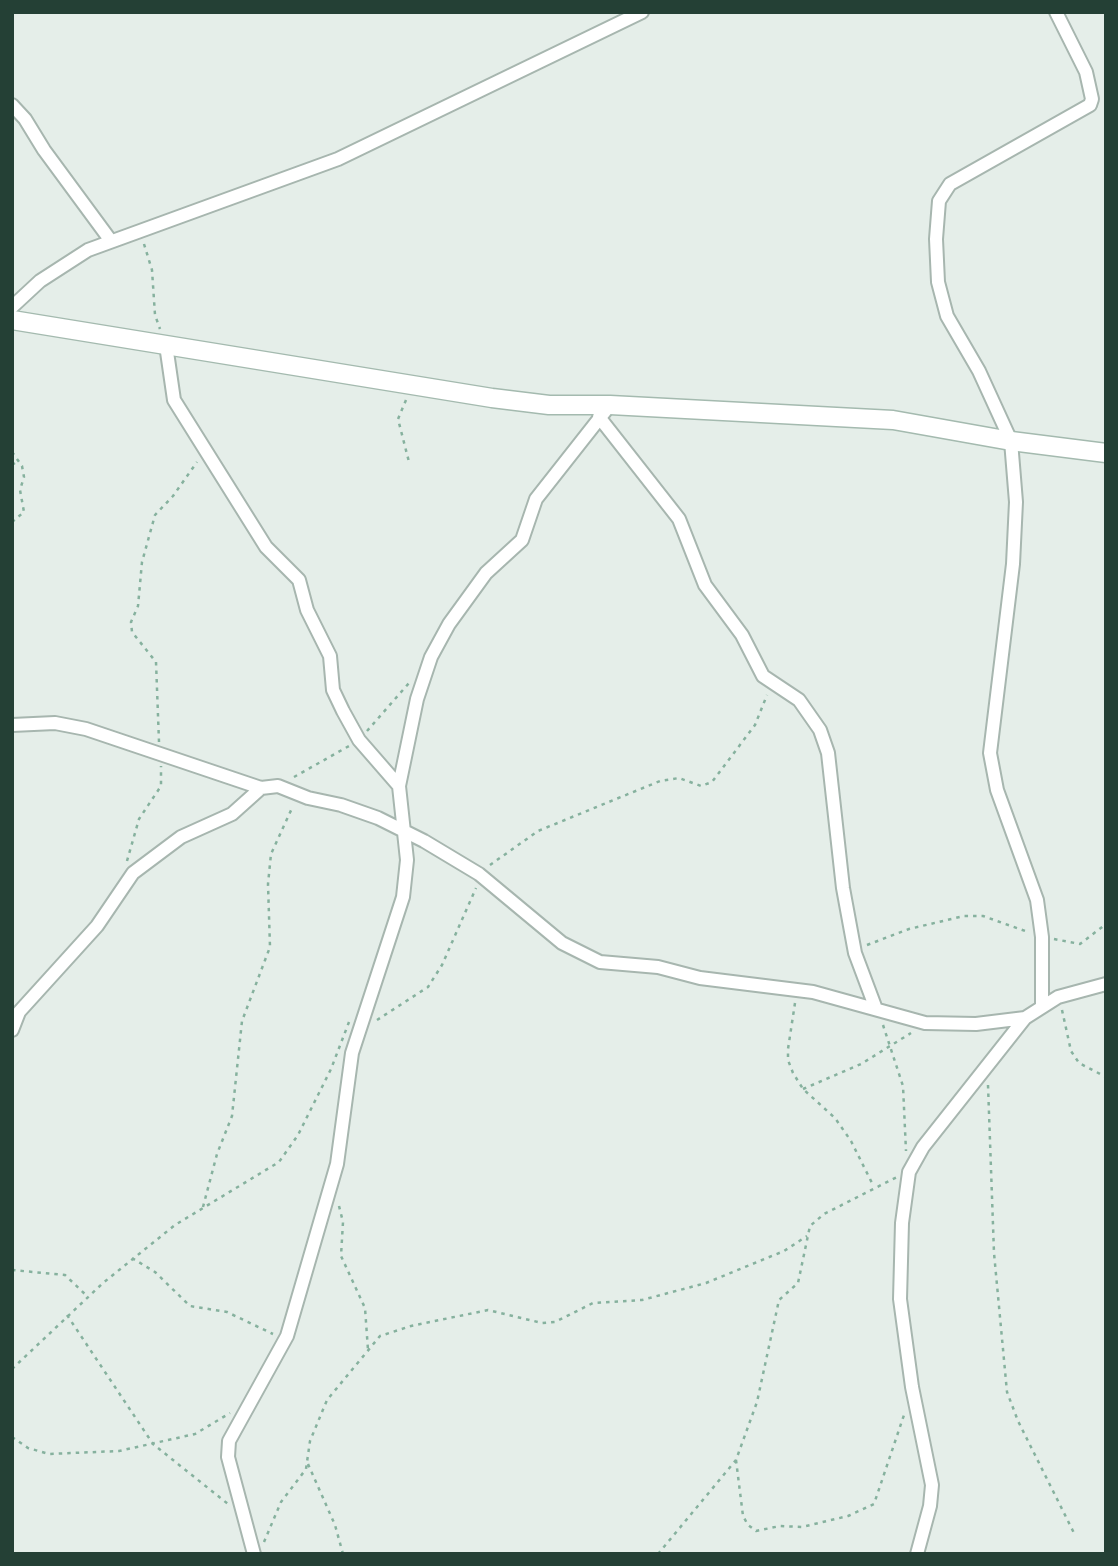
<!DOCTYPE html>
<html>
<head>
<meta charset="utf-8">
<style>
  body { margin:0 }
  #map { position:relative; width:1118px; height:1566px; overflow:hidden; background:#e5eee9; font-family:"Exo 2",sans-serif }
  canvas { display:block }
  .frame { position:absolute; inset:0; border:14px solid #244035; pointer-events:none }
</style>
</head>
<body>
<div id="map">
<canvas width="1118" height="1566"></canvas>
<div class="frame"></div>
</div>
<script>
const c = document.querySelector('canvas').getContext('2d');
c.lineJoin = 'round';
const toPath = rows => new Path2D(rows.map(r => 'M' + r).join(''));
function trace(path, color, width, dash) { c.strokeStyle = color; c.lineWidth = width; c.lineCap = dash ? 'butt' : 'round'; c.setLineDash(dash || []); c.stroke(path); }
const street = toPath([
  [12,105,25,119,44,150,111,241],
  [12,307,40,281,88,250,338,159,642,12],
  [166,345,174,400,266,547,299,580,307,610,330,656,333,690,343,711,359,740,399,786],
  [599,417,679,519,705,585,742,635,763,676,799,700,820,730,828,753,843,888,855,953,876,1009],
  [12,725,55,723,86,729,261,788,278,786,308,798,341,805,378,818,424,841,479,874,562,943,600,962,658,967,700,978,813,992,925,1023,976,1024,1025,1018,1058,997,1106,984],
  [1042,1007,1042,937,1037,900,997,790,990,753,1013,564,1016,502,1011,441,979,371,947,316,938,282,936,239,939,201,950,184,1090,105,1092,99,1086,72,1056,12],
  [12,1030,19,1012,97,926,133,873,181,837,232,814,261,788],
  [254,1554,228,1457,229,1441,287,1336,337,1164,352,1053,403,897,407,860,399,786,417,699,431,657,449,624,486,573,522,540,536,499,610,405],
  [917,1554,930,1506,932,1485,912,1387,900,1299,902,1223,909,1172,923,1147,1025,1018]
]);
const secondary = toPath([
  [12,320,492,398,549,405,610,405,893,420,1011,441,1106,453]
]);
trace(street, '#a7b6af', 16);
trace(secondary, '#a4baaf', 21);
trace(toPath([
  [144,244,152,270,155,315,160,329],
  [406,400,398,419,409,462],
  [12,452,22,466,24,477,20,490,24,512,12,522],
  [12,465,18,461],
  [367,731,409,683],
  [159,742,156,662,132,632,131,622,138,606,142,562,155,515,173,496,197,462],
  [294,777,349,746],
  [127,861,139,819,161,786,161,766],
  [490,865,538,831,660,781,679,778,701,786,712,782,755,725,767,695],
  [1054,939,1080,944,1106,924],
  [867,945,909,929,964,916,983,916,1028,932],
  [795,1003,788,1049,788,1060,793,1073,803,1089,835,1118,851,1141,873,1185],
  [1062,1010,1071,1051,1079,1063,1106,1077],
  [377,1020,428,987,442,965,476,888],
  [883,1025,903,1086,906,1151],
  [988,1085,994,1253,1007,1392,1018,1421,1075,1535],
  [803,1089,861,1064,911,1033],
  [339,1206,343,1222,341,1256,365,1308,368,1350],
  [203,1207,217,1154,232,1116,242,1021,270,947,268,884,271,854,293,806],
  [132,1258,155,1272,190,1306,227,1312,273,1334],
  [12,1270,65,1275,87,1296],
  [67,1315,153,1444,228,1504],
  [12,1369,103,1283,175,1225,279,1162,298,1135,331,1069,349,1022],
  [12,1437,28,1448,49,1454,119,1451,195,1434,230,1413],
  [736,1460,743,1516,748,1525,756,1531,780,1526,802,1527,848,1516,874,1504,904,1415],
  [308,1464,335,1525,343,1554],
  [264,1542,281,1502,306,1469,310,1441,327,1400,380,1336,411,1326,488,1310,542,1323,555,1322,593,1303,642,1300,706,1283,784,1251,807,1236],
  [658,1554,736,1460,757,1402,779,1300,798,1283,810,1226,824,1214,897,1177]
]), '#86b19e', 2.5, [3.5, 5]);
trace(street, '#fff', 12);
trace(secondary, '#fff', 18);
</script>
</body>
</html>
